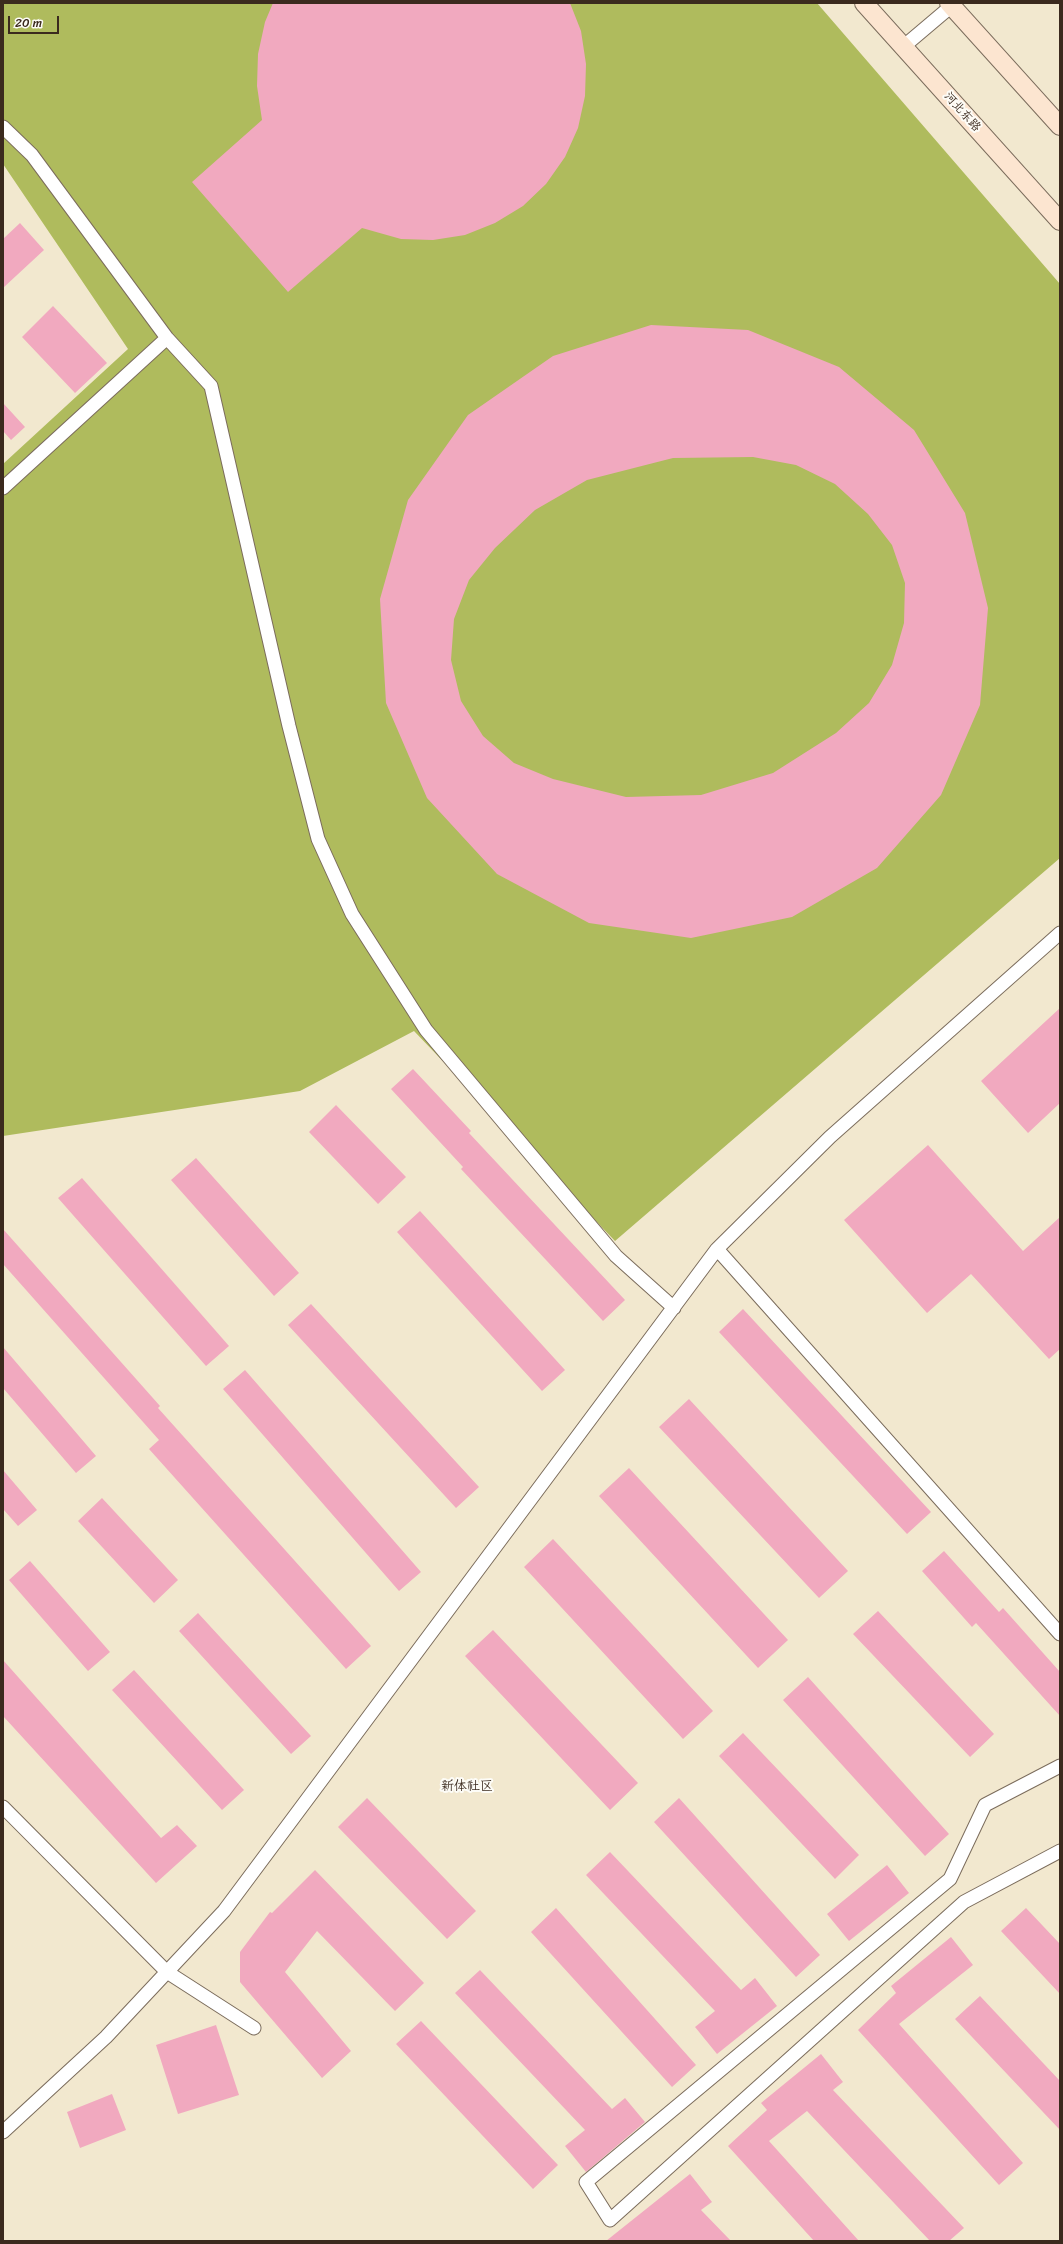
<!DOCTYPE html>
<html>
<head>
<meta charset="utf-8">
<style>
  body { margin:0 }
  #map { position:relative; width:1063px; height:2244px; overflow:hidden; background:#f2e8cf; font-family:Sriracha,sans-serif }
  canvas { display:block }
  .frame { position:absolute; inset:0; border:4px solid #3b2a1e; pointer-events:none }
  .scale { position:absolute; left:8px; top:16px; width:51px; height:18px; box-sizing:border-box; border:2px solid #3b2a1e; border-top:0; padding-left:5px; font-size:12px; line-height:14px; white-space:nowrap; color:#3b2a1e; -webkit-text-stroke:3px #fdfcf7; paint-order:stroke }
</style>
</head>
<body>
<div id="map">
<canvas width="1063" height="2244"></canvas>
<div class="frame"></div>
<div class="scale">20 m</div>
</div>
<script>
const c = document.querySelector('canvas').getContext('2d');
c.lineJoin = 'round';
function fill(path, color) { c.fillStyle = color; c.fill(path, 'evenodd'); }
const toPath = rows => new Path2D(rows.map(r => 'M' + r).join(''));
function trace(path, color, width, dash) { c.strokeStyle = color; c.lineWidth = width; c.lineCap = dash ? 'butt' : 'round'; c.setLineDash(dash || []); c.stroke(path); }
function drawText(font, color, halo, rows, align = 'center') {
  c.font = font + ' Sriracha,"LXGW WenKai TC",sans-serif'; c.lineWidth = 4; c.setLineDash([]); c.textBaseline = 'middle'; c.strokeStyle = halo; c.fillStyle = color; for (const [text, x, y, turn = 0] of rows) {
    c.save(); c.translate(x, y); c.rotate((+turn || 0) * Math.PI / 180); c.textAlign = isNaN(turn) ? turn : align; if (halo) c.strokeText(text, 0, 0); c.fillText(text, 0, 0); c.restore();
  }
}
fill(toPath([
  [3,3,817,3,1060,284,1060,858,615,1241,414,1031,300,1091,3,1136,3,464,128,349,3,164]
]), '#afbb5d');
fill(toPath([
  [273,3,570,3,581,31,586,64,585,96,578,128,565,157,546,184,523,206,495,223,465,235,433,240,401,239,362,228,288,292,192,182,262,120,257,86,258,54,265,22],
  [20,223,44,250,3,288,3,239],
  [53,306,107,363,75,393,22,337],
  [651,325,748,330,839,367,914,430,965,513,988,608,980,705,941,795,877,868,792,917,691,938,589,923,497,874,427,798,386,703,380,599,408,500,468,415,553,356],
  [753,457,796,465,835,484,868,514,892,545,905,583,904,623,892,665,869,703,836,733,773,773,701,795,626,797,553,779,514,763,483,736,461,701,451,660,454,619,469,580,495,548,535,510,587,480,673,458],
  [3,403,25,427,11,440,3,431],
  [1060,1008,1060,1103,1028,1133,981,1081],
  [413,1069,471,1131,469,1133,625,1300,603,1321,461,1169,463,1167,391,1089],
  [336,1105,406,1177,378,1204,309,1132],
  [928,1145,1023,1251,1060,1217,1060,1349,1049,1359,971,1274,927,1313,844,1220],
  [196,1158,299,1273,274,1296,171,1180],
  [82,1178,229,1346,206,1366,58,1198],
  [420,1211,565,1370,542,1391,397,1232],
  [3,1229,160,1406,158,1408,371,1646,346,1669,149,1449,159,1440,3,1264],
  [311,1304,479,1487,456,1508,288,1325],
  [743,1309,931,1512,907,1534,719,1332],
  [3,1347,96,1456,76,1473,3,1388],
  [245,1370,421,1572,399,1591,223,1389],
  [689,1399,848,1571,819,1598,659,1427],
  [629,1468,788,1640,758,1668,599,1496],
  [3,1470,37,1510,18,1526,3,1509],
  [102,1498,178,1580,154,1603,78,1521],
  [553,1539,713,1711,683,1739,524,1567],
  [944,1551,999,1612,1003,1608,1060,1672,1060,1716,976,1623,972,1627,922,1571],
  [30,1561,110,1652,88,1671,9,1580],
  [878,1611,994,1734,970,1757,853,1634],
  [198,1613,311,1736,291,1754,179,1631],
  [493,1630,638,1783,610,1810,465,1656],
  [3,1660,161,1838,177,1825,197,1846,156,1883,3,1716],
  [134,1670,244,1790,222,1810,112,1690],
  [808,1677,949,1834,925,1856,783,1700],
  [743,1733,859,1855,835,1879,719,1756],
  [367,1798,476,1911,447,1939,338,1827],
  [679,1798,820,1955,796,1977,654,1822],
  [610,1852,741,1990,755,1978,777,2006,717,2054,695,2027,715,2011,586,1875],
  [887,1865,909,1893,849,1941,827,1914],
  [315,1870,424,1983,395,2011,317,1931,285,1972,351,2051,322,2078,240,1982,240,1952,270,1912,272,1913],
  [556,1908,696,2065,672,2087,531,1932],
  [1026,1908,1060,1944,1060,1994,1001,1931],
  [951,1937,973,1965,899,2024,1023,2163,999,2185,858,2030,896,1993,891,1986],
  [480,1970,612,2109,625,2098,645,2122,586,2172,565,2146,585,2130,455,1993],
  [980,1996,1060,2081,1060,2130,955,2019],
  [421,2021,558,2165,533,2189,396,2044],
  [216,2025,239,2095,178,2114,156,2045],
  [821,2054,843,2082,833,2090,964,2228,949,2241,930,2241,807,2111,769,2141,859,2241,814,2241,728,2146,767,2110,761,2103],
  [112,2094,126,2130,80,2148,67,2112],
  [690,2174,712,2202,701,2210,731,2241,606,2241]
]), '#f1a9bf');
const minor = toPath([
  [903,47,955,3],
  [3,127,32,155,167,338,211,386,289,726,318,839,352,914,426,1030,616,1256,674,1308],
  [3,488,167,338],
  [717,1249,1060,1634],
  [1060,1766,985,1805,950,1879,586,2182,610,2220,964,1902,1060,1851],
  [3,1807,167,1972,254,2028],
  [3,2132,106,2037,224,1911,717,1249,830,1137,1060,933]
]);
const secondary = toPath([
  [864,3,1060,221],
  [949,3,1060,126]
]);
trace(minor, '#7b6c5c', 15);
trace(secondary, '#7b6c5c', 20);
trace(minor, '#fff', 13);
trace(secondary, '#fce5d0', 18);
drawText('12px', '#3b2a1e', '#fdfcf7', [
  ["河北东路",962,112,48]
]);
drawText('13px', '#3b2a1e', '#fdfcf7', [
  ["新体社区",467,1787]
]);
</script>
</body>
</html>
